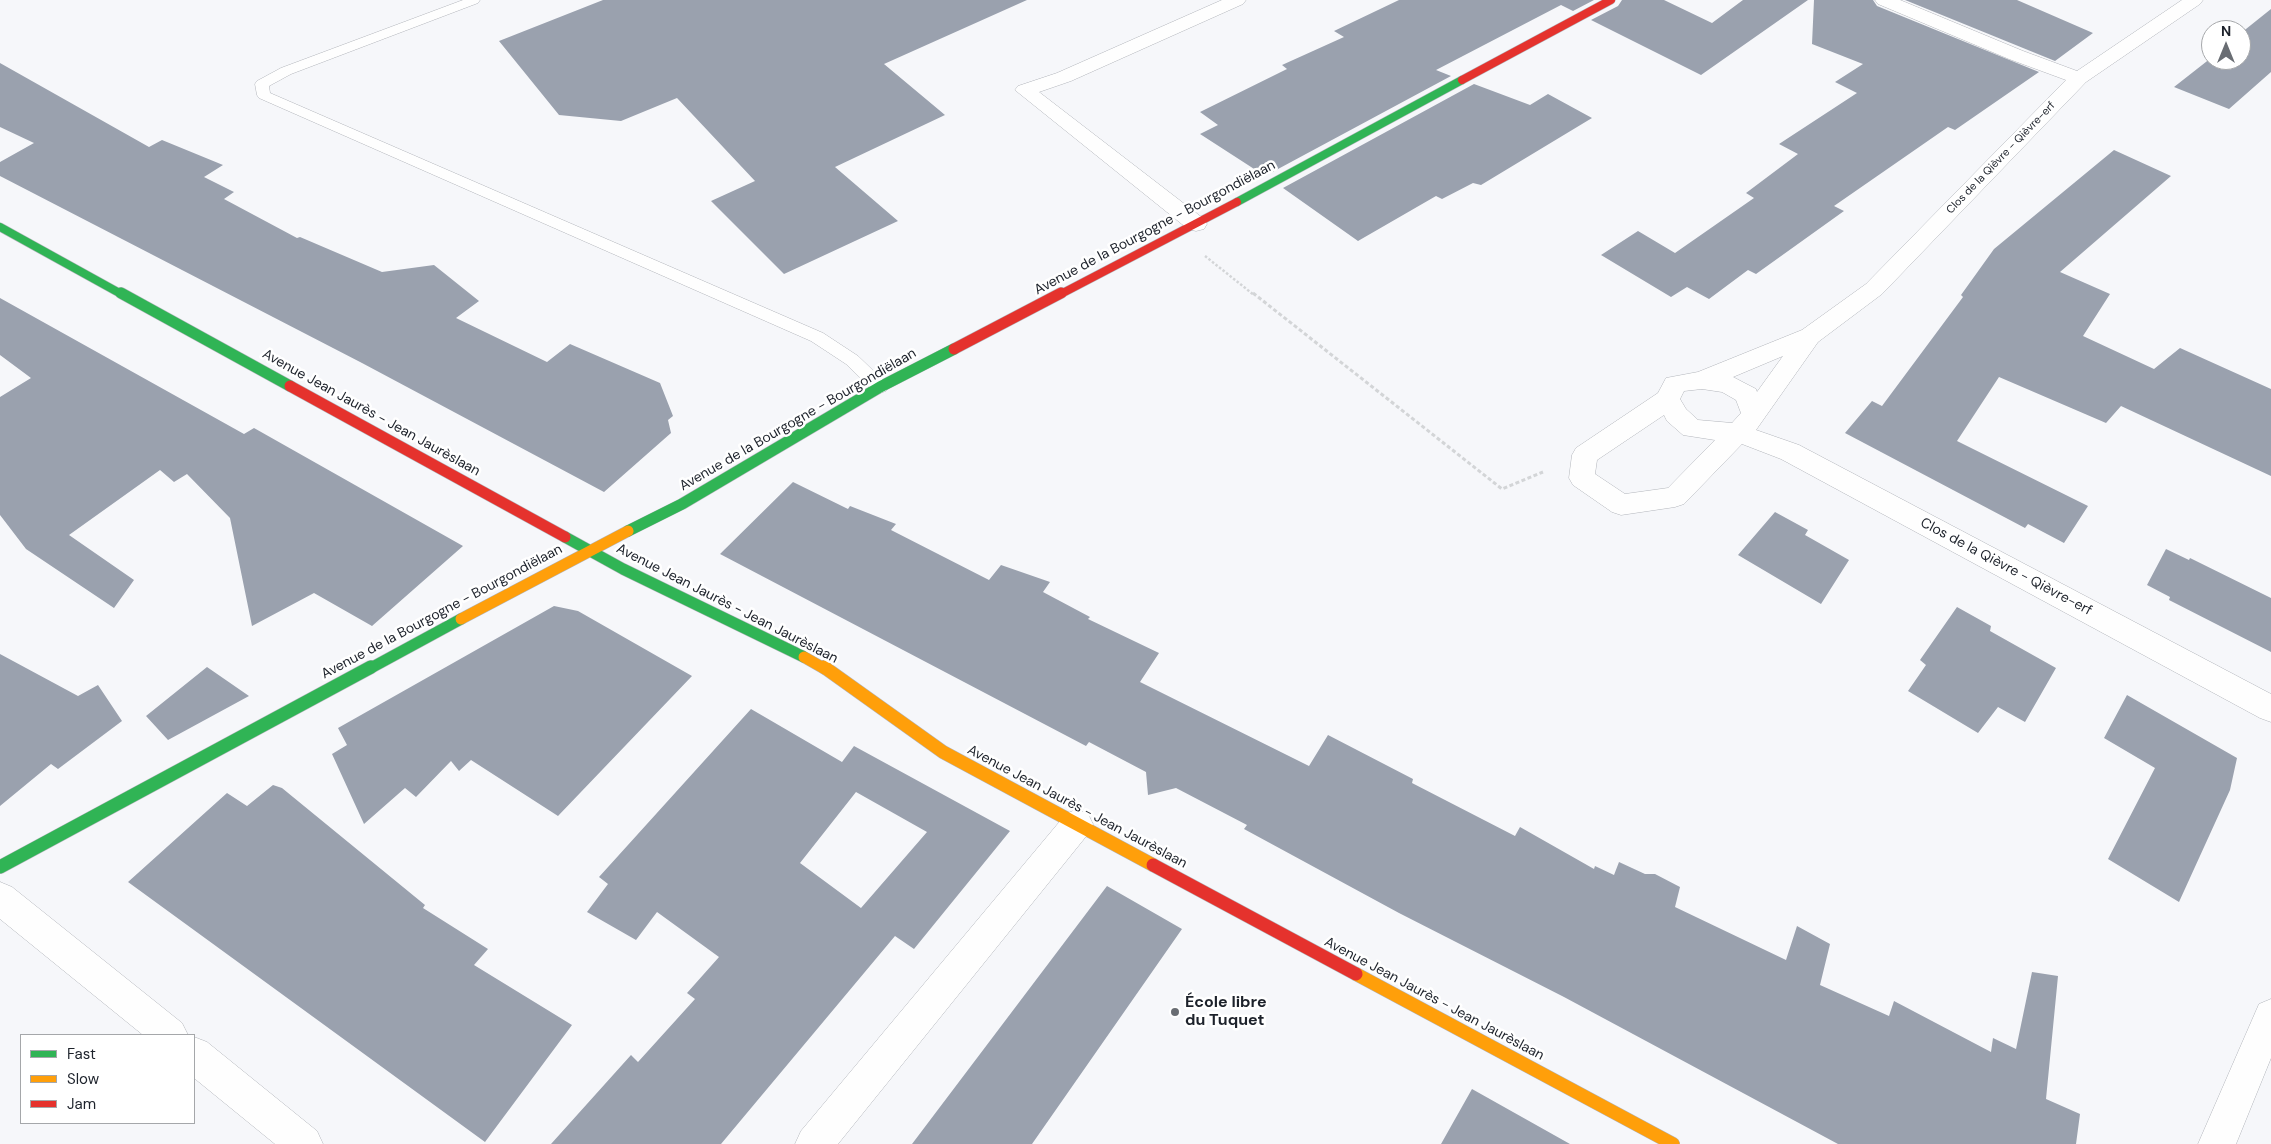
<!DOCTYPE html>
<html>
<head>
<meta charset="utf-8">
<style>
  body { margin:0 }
  #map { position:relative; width:2271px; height:1144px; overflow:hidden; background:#f6f7fa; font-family:"DM Sans",sans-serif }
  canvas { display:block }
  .legend { position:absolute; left:20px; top:1034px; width:175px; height:90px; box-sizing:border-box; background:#fff; border:1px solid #a5a7aa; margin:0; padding:6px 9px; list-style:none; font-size:15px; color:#1d222b }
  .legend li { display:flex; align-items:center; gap:10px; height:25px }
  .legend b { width:25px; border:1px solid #a5a7aa }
  .north { position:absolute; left:2201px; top:20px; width:50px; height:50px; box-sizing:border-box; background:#fff; border:1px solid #a5a7aa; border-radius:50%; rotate:0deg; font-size:14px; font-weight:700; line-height:20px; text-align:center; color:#1d222b }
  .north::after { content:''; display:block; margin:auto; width:18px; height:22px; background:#696d73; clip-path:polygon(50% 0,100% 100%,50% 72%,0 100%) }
</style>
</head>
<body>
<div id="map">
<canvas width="2271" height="1144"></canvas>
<ul class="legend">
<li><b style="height:6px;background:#30b455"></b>Fast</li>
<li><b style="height:6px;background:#ff9f0a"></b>Slow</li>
<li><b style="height:6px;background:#e5322d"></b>Jam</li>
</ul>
<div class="north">N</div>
</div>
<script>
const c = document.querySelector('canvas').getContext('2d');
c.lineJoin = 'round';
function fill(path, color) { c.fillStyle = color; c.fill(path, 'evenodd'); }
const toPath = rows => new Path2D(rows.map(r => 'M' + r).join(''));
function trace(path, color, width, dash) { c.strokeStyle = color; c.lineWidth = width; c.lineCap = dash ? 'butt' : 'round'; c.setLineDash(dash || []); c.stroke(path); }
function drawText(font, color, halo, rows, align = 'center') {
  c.font = font + ' "DM Sans",sans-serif'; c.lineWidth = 5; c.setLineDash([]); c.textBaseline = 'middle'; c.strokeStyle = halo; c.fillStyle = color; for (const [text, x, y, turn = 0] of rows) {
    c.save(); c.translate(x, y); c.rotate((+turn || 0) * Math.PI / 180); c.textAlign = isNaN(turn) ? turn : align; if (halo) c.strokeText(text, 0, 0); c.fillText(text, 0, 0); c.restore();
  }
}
fill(toPath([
  [603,0,1027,0,884,64,945,115,835,167,898,221,784,274,711,201,755,181,677,98,621,121,559,115,499,41],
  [1399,0,1594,0,1573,11,1561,5,1436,70,1451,76,1265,176,1200,134,1218,125,1200,112,1287,69,1282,65,1344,37,1334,31],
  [1622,0,1664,0,1712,23,1743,0,1808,0,1701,75,1591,20,1618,6],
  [1814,0,1873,0,1877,6,2039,72,1955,130,1948,127,1834,206,1844,211,1756,274,1748,270,1709,299,1687,287,1671,297,1601,255,1638,231,1675,253,1754,198,1746,193,1798,154,1779,144,1857,93,1835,82,1863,64,1812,44],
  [1905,0,2017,0,2093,33,2055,61],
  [2271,9,2271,72,2229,109,2174,87,2211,58,2211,60,2241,60,2241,33],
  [0,63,149,147,162,140,223,165,204,177,234,192,224,199,297,238,300,237,382,272,434,265,479,301,456,318,547,362,570,344,660,383,673,416,668,420,671,433,604,492,362,363,0,176,0,162,34,143,0,127],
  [1474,84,1530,105,1548,94,1592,118,1481,185,1473,183,1442,199,1436,196,1358,241,1283,188],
  [2114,150,2171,176,2060,272,2110,294,2083,336,2154,369,2180,348,2271,389,2271,476,2121,406,2106,423,1999,377,1957,441,2088,506,2064,543,2028,524,2025,528,1845,433,1872,401,1882,406,1963,297,1961,295,1994,249],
  [0,298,244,434,254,428,463,546,372,626,314,593,252,626,230,518,187,474,174,482,160,470,69,535,134,580,114,608,26,549,0,515,0,397,31,378,0,355],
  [793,482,848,509,850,506,896,524,891,530,989,580,1001,565,1050,582,1043,592,1090,617,1088,619,1159,653,1140,682,1309,766,1328,735,1413,779,1412,783,1515,836,1520,827,1594,869,1595,866,1614,875,1619,862,1645,874,1655,874,1680,887,1675,907,1786,960,1797,926,1830,944,1820,985,1889,1016,1894,1001,1991,1052,1993,1038,2016,1049,2032,972,2058,976,2046,1099,2080,1114,2076,1144,1838,1144,1564,997,1399,913,1244,829,1247,825,1176,788,1148,795,1146,772,1089,742,1086,746,720,554],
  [1775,512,1808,530,1805,535,1849,560,1821,604,1738,555],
  [2166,549,2189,560,2190,558,2271,598,2271,652,2169,600,2170,597,2147,585],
  [554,606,578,611,692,676,558,816,471,760,459,771,451,761,416,797,405,788,364,824,332,754,347,745,338,728],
  [1957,607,1991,626,1990,631,2056,668,2025,722,1998,707,1978,733,1908,691,1926,665,1920,660],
  [0,654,78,696,98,685,122,721,58,769,51,764,0,806],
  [207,667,249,696,168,740,146,716],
  [2127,695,2237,758,2230,790,2179,902,2108,859,2155,768,2104,738],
  [751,709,842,762,854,746,1010,831,914,949,895,936,721,1144,551,1144,631,1055,638,1062,695,999,687,993,719,957,657,912,636,940,587,912,608,884,599,877],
  [856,792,927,832,861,908,800,863],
  [273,785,282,788,425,905,423,908,488,949,474,965,572,1025,485,1142,128,882,227,793,247,806],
  [1107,886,1182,929,1032,1144,912,1144],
  [1472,1089,1570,1144,1441,1144]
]), '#9aa1ae');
const lane = toPath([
  [463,0,480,0,478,3,291,74,269,86,270,93,823,333,858,356,886,383,888,387,886,391,880,393,874,391,846,364,811,341,259,98,257,95,255,84,257,81,281,68,463,0]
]);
const street = toPath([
  [1222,0,1246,0,1243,4,1071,81,1039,92,1204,219,1207,224,1204,229,1196,231,1188,229,1015,90,1018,86,1057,73,1222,0],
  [1875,0,1900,0,2023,51,2077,71,2182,0,2203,0,2200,4,2086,82,1882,294,1818,342,1756,430,1799,445,2271,694,2271,722,2260,718,1781,459,1742,444,1684,504,1675,507,1621,515,1612,512,1573,485,1569,478,1572,455,1576,448,1658,393,1666,378,1698,372,1802,330,1866,284,2066,80,2009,59,1878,4,1875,0],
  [1783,356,1757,392,1756,389,1733,377,1783,356],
  [1702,389,1722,392,1736,400,1741,413,1732,423,1698,420,1686,409,1680,399,1684,391,1702,389],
  [1664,415,1667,421,1683,435,1715,440,1668,488,1625,494,1595,474,1597,460,1664,415],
  [1077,809,1088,814,1093,824,1088,834,838,1144,795,1144,801,1131,1066,814,1077,809],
  [0,882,12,887,182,1023,188,1035,143,1035,0,919,0,882],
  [2271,999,2271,1058,2236,1144,2198,1144,2259,1004,2271,999],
  [194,1037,207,1042,317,1131,323,1144,275,1144,194,1078,194,1037]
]);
const fastFar2 = toPath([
  [1237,202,1462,80],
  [0,227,123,295]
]);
const fastFar1 = toPath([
  [121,293,290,386],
  [628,531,682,504,880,387,954,349],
  [565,537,623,569,804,657],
  [369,669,461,619]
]);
const fast = toPath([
  [0,867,371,667]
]);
const slowFar1 = toPath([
  [461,619,628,531],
  [804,657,825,669]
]);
const slow = toPath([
  [824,667,943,752,1153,865],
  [1356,974,1673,1144]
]);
const jamFar2 = toPath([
  [1462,80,1611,0],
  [1059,295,1237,202]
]);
const jamFar1 = toPath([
  [954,349,1061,293],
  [290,386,565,537]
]);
const jam = toPath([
  [1153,865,1356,974]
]);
trace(lane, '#b2b5bb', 1);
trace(street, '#b2b5bb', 1);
trace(fastFar2, '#b2b5bb', 9);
trace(fastFar1, '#b2b5bb', 12);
trace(fast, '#b2b5bb', 14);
trace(slowFar1, '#b2b5bb', 12);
trace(slow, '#b2b5bb', 14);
trace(jamFar2, '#b2b5bb', 9);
trace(jamFar1, '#b2b5bb', 12);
trace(jam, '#b2b5bb', 14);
trace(toPath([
  [1205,256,1254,295]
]), '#d3d5d7', 2.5, [2.5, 2]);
trace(toPath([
  [1253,293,1502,489,1543,472]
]), '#d3d5d7', 3, [4, 2.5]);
fill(lane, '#fefefe');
fill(street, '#fefefe');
trace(fastFar2, '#30b455', 8);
trace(fastFar1, '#30b455', 11);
trace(fast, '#30b455', 13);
trace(slowFar1, '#ff9f0a', 11);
trace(slow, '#ff9f0a', 13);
trace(jamFar2, '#e5322d', 8);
trace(jamFar1, '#e5322d', 11);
trace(jam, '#e5322d', 13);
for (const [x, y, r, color] of [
  [1175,1012,5,"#696d73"]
]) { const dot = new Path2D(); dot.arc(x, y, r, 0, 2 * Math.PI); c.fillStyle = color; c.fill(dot); trace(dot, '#fff', 2); }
drawText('11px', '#1d222b', '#fff', [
  ["Clos de la Qièvre - Qièvre-erf",2001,158,-46]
]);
drawText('14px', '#1d222b', '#fff', [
  ["Avenue de la Bourgogne - Bourgondiëlaan",1155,228,-28],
  ["Avenue Jean Jaurès - Jean Jaurèslaan",371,413,29],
  ["Avenue de la Bourgogne - Bourgondiëlaan",798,420,-30],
  ["Clos de la Qièvre - Qièvre-erf",2006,567,28],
  ["Avenue Jean Jaurès - Jean Jaurèslaan",727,604,27],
  ["Avenue de la Bourgogne - Bourgondiëlaan",442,612,-28],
  ["Avenue Jean Jaurès - Jean Jaurèslaan",1077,807,28],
  ["Avenue Jean Jaurès - Jean Jaurèslaan",1434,999,28]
]);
drawText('bold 16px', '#1d222b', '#fff', [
  ["École libre",1185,1003],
  ["du Tuquet",1185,1021]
], 'left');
</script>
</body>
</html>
